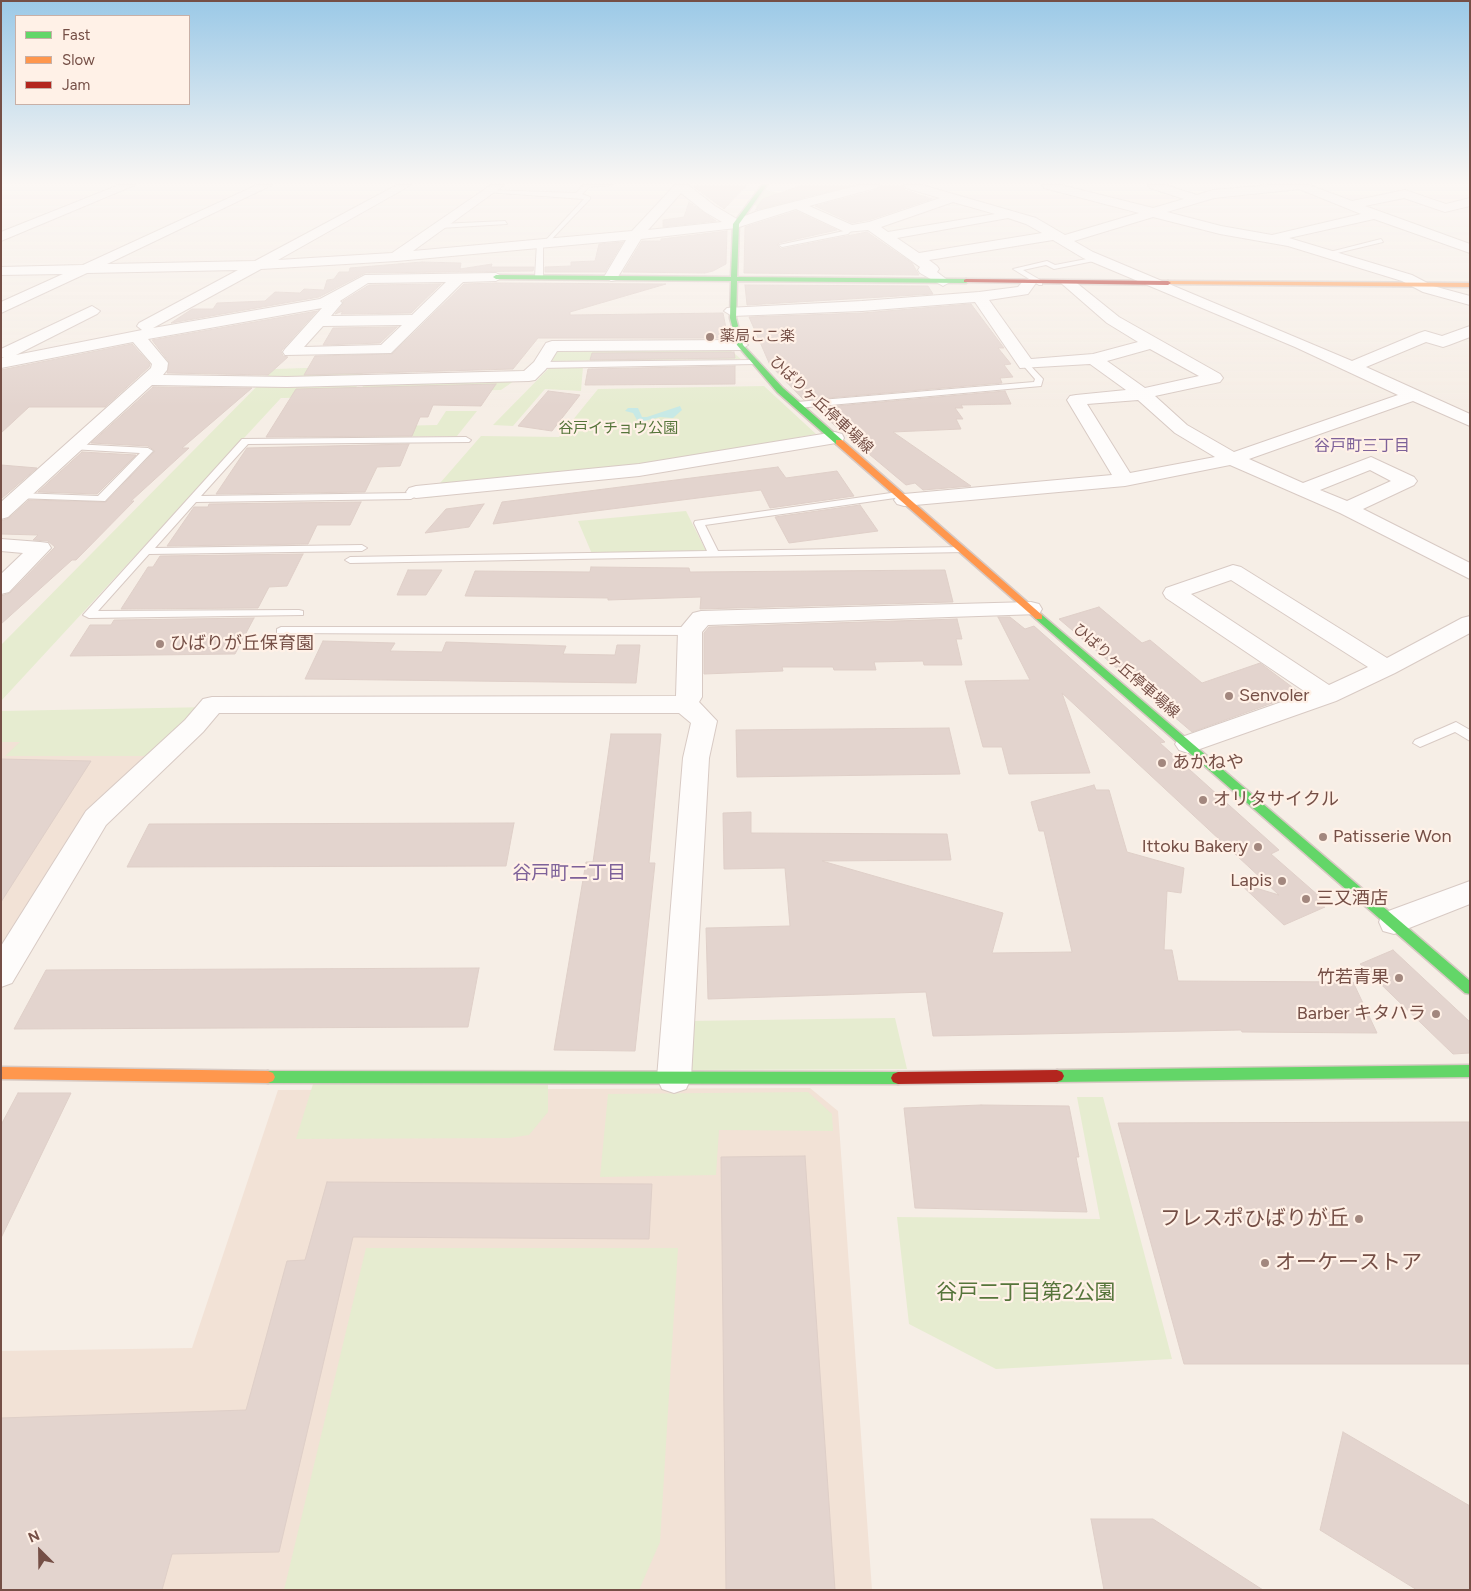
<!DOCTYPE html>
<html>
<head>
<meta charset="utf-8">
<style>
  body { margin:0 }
  #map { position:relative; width:1471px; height:1591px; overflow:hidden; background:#f6eee6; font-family:Figtree,sans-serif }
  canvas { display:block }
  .frame { position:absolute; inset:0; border:2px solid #754f46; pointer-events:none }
  .legend { position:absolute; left:15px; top:15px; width:175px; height:90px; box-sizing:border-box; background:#fff1e7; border:1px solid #c8b0a7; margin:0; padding:6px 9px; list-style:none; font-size:15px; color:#754f46 }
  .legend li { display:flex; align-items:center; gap:10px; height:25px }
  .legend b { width:25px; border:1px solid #c8b0a7 }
  .north { position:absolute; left:15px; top:1526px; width:50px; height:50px; -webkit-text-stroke:4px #fff1e7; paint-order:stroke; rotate:337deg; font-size:14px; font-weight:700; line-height:20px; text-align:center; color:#754f46 }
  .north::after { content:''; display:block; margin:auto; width:18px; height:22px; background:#754f46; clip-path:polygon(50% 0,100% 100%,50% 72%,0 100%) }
</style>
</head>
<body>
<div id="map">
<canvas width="1471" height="1591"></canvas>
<div class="frame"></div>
<ul class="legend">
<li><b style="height:6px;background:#63d668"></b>Fast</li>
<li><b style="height:6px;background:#ff974d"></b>Slow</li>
<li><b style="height:6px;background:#b3261e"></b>Jam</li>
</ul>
<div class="north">N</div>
</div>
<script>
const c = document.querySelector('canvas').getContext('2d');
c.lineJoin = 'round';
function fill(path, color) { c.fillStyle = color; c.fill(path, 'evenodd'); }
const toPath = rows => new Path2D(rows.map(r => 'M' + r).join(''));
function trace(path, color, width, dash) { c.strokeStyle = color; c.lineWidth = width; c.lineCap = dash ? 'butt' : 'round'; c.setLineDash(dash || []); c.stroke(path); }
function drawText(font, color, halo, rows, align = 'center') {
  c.font = font + ' Figtree,"Noto Sans JP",sans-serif'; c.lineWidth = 4.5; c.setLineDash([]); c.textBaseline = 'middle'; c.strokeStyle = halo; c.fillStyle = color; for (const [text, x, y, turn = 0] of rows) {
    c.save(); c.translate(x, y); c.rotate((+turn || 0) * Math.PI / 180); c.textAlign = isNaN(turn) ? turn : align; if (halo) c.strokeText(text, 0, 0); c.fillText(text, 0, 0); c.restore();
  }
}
fill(toPath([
  [200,710,98,802,1,955,1,713],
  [810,1088,838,1111,872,1590,1,1590,1,1351,192,1348,278,1090]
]), '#f2e2d6');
fill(toPath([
  [848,185,872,185,763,214,751,201,761,189,804,199],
  [729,349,741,359,551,361,557,350],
  [366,366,352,397,281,398,1,701,1,645,274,369],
  [583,367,581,391,545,389,513,426,493,425,549,368],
  [514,381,501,390,360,394,364,383],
  [764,386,816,434,567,480,427,498,481,436,559,437,598,389],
  [446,411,477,411,457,436,295,437,300,428,437,425],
  [686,511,706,551,592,554,578,521],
  [211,707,159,756,5,756,20,742,1,742,1,711],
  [895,1018,907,1069,685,1070,687,1021],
  [313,1084,548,1084,548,1112,529,1135,509,1138,296,1139],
  [808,1092,832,1114,833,1131,719,1130,716,1175,600,1177,608,1094],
  [1077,1097,1103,1097,1172,1359,996,1369,909,1324,897,1217,1100,1219],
  [366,1248,678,1248,660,1542,639,1590,284,1590]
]), '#e6ecd0');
fill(toPath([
  [680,406,682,410,673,418,660,417,644,421,637,420,633,413,625,411,628,408,638,408,642,417,647,417]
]), '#c7e9e6');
const building = toPath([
  [695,185,747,185,724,209,694,187,695,185],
  [802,185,854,185,755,210,763,199,802,185],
  [880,185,902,185,905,190,932,199,869,220,852,223,815,206,876,190,880,185],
  [689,202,716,221,663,227,663,220,684,217,689,202],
  [796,211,837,230,779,243,777,245,781,249,867,232,912,263,919,275,744,273,745,227,796,211],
  [727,231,726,264,713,271,705,273,623,272,642,241,661,241,661,239,727,231],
  [623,242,605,272,545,272,545,267,571,266,571,262,595,261,599,244,623,242],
  [422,262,461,263,460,269,492,264,491,267,534,267,533,271,365,273,319,297,171,323,192,309,213,309,217,303,265,301,275,292,300,293,304,289,324,290,327,280,334,279,339,272,349,272,350,268,422,262],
  [496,283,666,284,570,312,570,315,723,313,728,338,538,338,513,369,304,375,315,356,392,354,464,284,496,283],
  [441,284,411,313,341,314,343,311,335,314,343,304,343,301,369,285,441,284],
  [745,285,928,286,933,294,747,305,745,285],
  [971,304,1004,348,998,348,1011,364,1004,365,1013,377,1000,378,1002,383,804,400,770,365,749,317,862,313,971,304],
  [317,311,281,351,283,356,288,357,268,375,167,373,169,362,152,340,317,311],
  [397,327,380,343,323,345,333,328,397,327],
  [132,344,150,364,149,367,105,407,29,407,1,433,1,370,132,344],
  [734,352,735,358,590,360,592,353,734,352],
  [735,366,735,384,585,385,588,369,735,366],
  [496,384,481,406,433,405,428,417,420,417,412,436,266,437,296,389,496,384],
  [153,387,252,388,182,448,189,448,131,501,134,501,76,560,72,560,1,624,1,596,10,593,55,547,48,541,33,540,38,535,1,534,1,521,9,518,29,500,106,502,155,451,148,446,91,443,153,387],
  [548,391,580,395,552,431,518,426,548,391],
  [1005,391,1011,404,961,405,963,408,955,408,963,419,956,419,961,429,893,432,971,486,923,490,915,483,906,485,814,408,1005,391],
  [409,444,400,466,377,467,365,492,216,494,247,448,409,444],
  [82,452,136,455,97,494,38,492,82,452],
  [1,465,37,468,1,499,1,465],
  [778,467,786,478,837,471,854,496,770,508,761,490,493,524,502,502,778,467],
  [361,502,350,525,317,525,308,544,167,546,194,507,208,507,209,504,361,502],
  [484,504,469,527,425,533,446,509,484,504],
  [860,505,878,531,789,543,775,517,860,505],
  [303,554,287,586,269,587,258,608,121,609,148,567,153,567,160,556,303,554],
  [591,567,689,568,690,572,945,570,953,602,700,609,701,597,608,600,608,598,465,596,475,571,590,572,591,567],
  [408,570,442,570,426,595,397,595,408,570],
  [1099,607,1142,643,1150,640,1202,683,1260,663,1300,693,1192,732,1059,619,1099,607],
  [998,617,1010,617,1025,629,1034,626,1165,742,1160,743,1279,850,1271,854,1327,903,1322,906,1325,907,1284,925,1239,883,1279,895,1062,693,1090,773,1009,774,1002,747,983,747,965,681,1030,680,998,617],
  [254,618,235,654,70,656,90,625,111,625,114,620,254,618],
  [957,619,962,639,956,639,962,665,924,665,923,661,874,662,876,670,834,670,833,667,782,667,783,671,704,674,704,633,709,627,957,619],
  [323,641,395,643,390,651,442,652,446,642,566,646,563,654,615,655,617,645,640,645,636,683,305,679,323,641],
  [949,728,960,774,737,777,736,730,949,728],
  [611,734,661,734,649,863,655,863,635,1051,554,1050,586,862,593,862,611,734],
  [1,759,91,761,1,902,1,759],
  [1094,785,1096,790,1109,790,1127,852,1184,868,1181,893,1167,891,1164,950,1172,950,1178,981,1353,982,1377,1033,1242,1032,1241,1030,933,1036,926,992,708,999,706,928,790,926,785,868,724,869,723,813,751,812,751,833,947,834,951,860,822,861,1003,913,992,953,1072,952,1044,831,1039,831,1031,802,1094,785],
  [514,823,506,866,127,867,149,824,514,823],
  [1393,950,1470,1022,1470,1053,1453,1054,1360,964,1393,950],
  [479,968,468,1027,14,1029,46,970,479,968],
  [18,1093,71,1093,1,1238,1,1125,18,1093],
  [981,1105,1069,1106,1079,1157,1076,1157,1087,1212,915,1208,904,1108,981,1105],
  [1470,1122,1470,1364,1184,1364,1118,1123,1470,1122],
  [805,1156,835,1590,726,1590,721,1157,805,1156],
  [327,1182,652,1184,649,1239,353,1237,279,1552,172,1554,162,1590,1,1590,1,1418,246,1410,287,1261,305,1260,327,1182],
  [1343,1432,1470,1506,1470,1590,1417,1590,1320,1530,1343,1432],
  [1091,1519,1153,1519,1263,1590,1104,1590,1091,1519]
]);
fill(building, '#e3d4ce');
trace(building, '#dfcfc8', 1);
const lane = toPath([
  [584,185,613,185,589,187,582,194,590,197,590,199,547,244,545,241,584,199,485,192,488,190,576,193,584,185],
  [505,221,507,224,440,228,437,226,440,224,505,221],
  [850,227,853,229,848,234,782,247,779,245,844,231,850,227],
  [1381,239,1383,242,1329,255,1326,253,1381,239],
  [540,241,543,243,543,277,539,279,535,277,537,243,540,241],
  [1097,257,1099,260,1054,269,1046,265,1023,270,1042,281,1042,285,1039,285,1013,269,1047,261,1055,265,1097,257],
  [753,360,757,362,756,364,540,368,536,365,540,362,753,360],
  [1026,361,1043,379,1041,386,797,408,793,405,797,402,1034,382,1035,379,1022,364,1026,361],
  [466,437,471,440,469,442,248,444,201,496,411,493,416,496,411,499,196,502,155,548,362,545,367,548,362,551,149,554,98,611,299,610,303,611,303,615,89,618,83,615,242,439,466,437],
  [74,444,148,448,153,451,105,501,15,498,14,496,19,493,98,496,140,453,71,449,71,445,74,444],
  [898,492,902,493,902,497,705,525,718,551,962,547,967,550,966,552,350,563,345,560,350,557,707,551,694,523,695,521,898,492],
  [281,627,690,627,696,631,690,635,277,633,277,629,281,627],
  [1456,722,1470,730,1470,741,1455,732,1420,747,1413,743,1415,740,1456,722]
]);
const street = toPath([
  [119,185,135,185,1,241,1,232,119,185],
  [257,185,272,185,107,264,255,261,397,185,411,185,278,260,392,253,491,185,504,185,413,251,632,231,675,185,688,185,715,206,737,219,758,211,860,185,878,185,876,188,809,206,852,225,869,222,940,198,906,188,904,185,922,185,1036,218,1065,235,1139,213,1044,188,1042,185,1061,185,1153,208,1184,199,1150,188,1148,185,1165,185,1197,195,1213,190,1271,185,1309,185,1352,201,1405,190,1446,204,1470,198,1470,206,1445,212,1404,198,1365,206,1470,244,1470,253,1374,219,1289,238,1412,275,1433,286,1470,296,1470,305,1423,292,1402,281,1288,246,1220,234,1153,217,1074,241,1093,252,1352,361,1419,333,1425,331,1442,336,1470,326,1470,337,1449,345,1443,347,1426,342,1366,367,1470,414,1470,426,1413,401,1249,459,1303,483,1371,457,1414,477,1417,481,1414,485,1363,509,1470,563,1470,579,1340,513,1230,465,1125,486,904,506,897,504,894,500,897,496,904,494,1112,475,1067,400,1070,396,1076,395,1126,390,1090,364,1020,368,975,302,862,311,732,316,724,311,727,308,862,301,979,292,1018,287,1024,280,1029,279,1036,283,1028,294,989,300,1031,359,1093,354,1138,342,1107,323,1061,283,1063,280,1073,280,1119,317,1220,374,1223,378,1220,382,1155,396,1187,425,1234,452,1398,395,1295,347,1083,258,1053,240,929,260,937,266,939,269,937,272,950,282,943,286,920,273,918,270,920,267,868,230,845,232,796,209,736,228,641,239,616,280,611,281,604,277,626,240,397,261,261,269,153,328,320,299,365,275,496,273,503,277,496,281,463,282,391,353,285,355,283,352,285,349,322,308,148,339,168,363,167,370,163,375,287,377,524,371,534,362,546,343,552,341,740,340,748,345,740,350,557,351,546,369,535,380,529,381,287,387,152,385,8,517,1,519,1,502,151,368,152,364,133,342,1,368,1,358,4,357,1,357,1,349,92,306,100,311,97,314,16,355,142,330,137,326,139,323,238,270,87,273,1,313,1,302,63,274,1,275,1,267,83,265,257,185],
  [1299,189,1361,214,1272,235,1221,226,1167,212,1214,198,1299,189],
  [681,193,705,212,722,222,648,230,681,193],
  [953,202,995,214,888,232,881,227,953,202],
  [1008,218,1026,224,1042,233,919,253,897,238,1008,218],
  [446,282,412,315,331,316,342,303,340,301,368,283,446,282],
  [402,325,381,345,304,347,323,326,402,325],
  [1150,349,1199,376,1145,388,1107,361,1150,349],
  [1138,400,1175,433,1215,457,1130,473,1087,404,1138,400],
  [1370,470,1391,481,1347,501,1320,490,1370,470],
  [835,432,842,434,844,438,842,442,639,476,416,498,409,496,406,492,409,488,416,486,639,464,835,432],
  [1,539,40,542,48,543,51,548,9,592,1,594,1,574,23,553,1,551,1,539],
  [1233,565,1241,567,1387,658,1462,618,1470,616,1470,633,1395,673,1336,701,1197,750,1188,753,1179,750,1175,744,1179,738,1307,693,1166,598,1163,593,1166,588,1233,565],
  [1231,580,1368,667,1329,685,1191,594,1231,580],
  [1031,602,1039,604,1042,609,1039,614,708,625,702,632,702,697,699,702,717,721,709,758,691,1078,686,1089,674,1093,662,1089,657,1078,683,758,691,723,679,713,219,713,203,732,106,825,12,983,1,987,1,946,86,811,185,720,203,699,212,697,676,696,678,631,693,613,701,611,1031,602],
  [1470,881,1470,904,1394,934,1383,931,1379,922,1383,913,1470,881]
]);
const fast = toPath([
  [762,185,767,185,739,224,737,277,966,279,969,281,966,283,737,281,736,318,743,345,783,388,842,440,842,444,836,444,777,392,737,345,730,318,731,281,496,279,493,277,496,275,731,277,733,224,762,185],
  [1039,614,1042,615,1470,981,1470,994,1465,993,1036,619,1034,617,1039,614],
  [1470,1065,1470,1077,1057,1082,1052,1080,1050,1076,1052,1072,1057,1070,1470,1065],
  [268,1071,898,1072,903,1074,905,1078,903,1082,898,1084,268,1083,263,1081,261,1077,263,1073,268,1071]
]);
const slow = toPath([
  [1168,281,1470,283,1470,287,1166,284,1166,282,1168,281],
  [836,440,842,440,1042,615,1042,619,1036,619,836,444,836,440],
  [1,1067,268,1071,273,1073,275,1077,273,1081,268,1083,1,1079,1,1067]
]);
const jam = toPath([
  [966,279,1168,281,1171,283,1168,285,964,282,964,280,966,279],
  [1057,1070,1062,1072,1064,1076,1062,1080,1057,1082,898,1084,893,1082,891,1078,893,1074,898,1072,1057,1070]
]);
trace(lane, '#d8cac4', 2);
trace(street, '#d8cac4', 2);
trace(fast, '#d7c9c3', 3);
trace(slow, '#d7c9c3', 3);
trace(jam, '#d7c9c3', 3);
fill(lane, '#fefcfb');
fill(street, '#fefcfb');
fill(fast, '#63d668');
fill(slow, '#ff974d');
fill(jam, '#b3261e');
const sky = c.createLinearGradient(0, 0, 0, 407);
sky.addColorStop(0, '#9bc9e7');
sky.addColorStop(0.45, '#fbf7f4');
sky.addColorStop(1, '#fbf7f400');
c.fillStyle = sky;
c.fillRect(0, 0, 1471, 407);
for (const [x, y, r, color] of [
  [710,337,5,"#a2877e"],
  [160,644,5,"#a2877e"],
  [1229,696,5,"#a2877e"],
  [1162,763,5,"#a2877e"],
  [1203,800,5,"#a2877e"],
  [1323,837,5,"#a2877e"],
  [1258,847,5,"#a2877e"],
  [1282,881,5,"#a2877e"],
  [1306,899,5,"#a2877e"],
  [1399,978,5,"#a2877e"],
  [1436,1014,5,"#a2877e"],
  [1359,1219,5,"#a2877e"],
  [1265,1263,5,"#a2877e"]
]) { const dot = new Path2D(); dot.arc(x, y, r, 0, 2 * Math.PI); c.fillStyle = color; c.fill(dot); trace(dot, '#fff1e7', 2); }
drawText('15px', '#754f46', '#fff1e7', [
  ["薬局ここ楽",720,337]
], 'left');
drawText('15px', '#754f46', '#fff1e7', [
  ["ひばりヶ丘停車場線",821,405,43],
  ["ひばりヶ丘停車場線",1126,671,41]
]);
drawText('15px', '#56753b', '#fff1e7', [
  ["谷戸イチョウ公園",618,429]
]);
drawText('16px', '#7d6199', '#fff1e7', [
  ["谷戸町三丁目",1362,446]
]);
drawText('18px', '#754f46', '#fff1e7', [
  ["ひばりが丘保育園",170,644],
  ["Senvoler",1239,696],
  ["あかねや",1172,763],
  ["オリタサイクル",1213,800],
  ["Patisserie Won",1333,837],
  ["Ittoku Bakery",1248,847,"right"],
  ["Lapis",1272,881,"right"],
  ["三又酒店",1316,899],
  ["竹若青果",1389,978,"right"],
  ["Barber キタハラ",1426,1014,"right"]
], 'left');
drawText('19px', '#7d6199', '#fff1e7', [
  ["谷戸町二丁目",569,873]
]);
drawText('21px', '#754f46', '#fff1e7', [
  ["フレスポひばりが丘",1349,1219],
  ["オーケーストア",1275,1263,"left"]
], 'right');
drawText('21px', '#56753b', '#fff1e7', [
  ["谷戸二丁目第2公園",1026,1293]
]);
</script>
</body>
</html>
